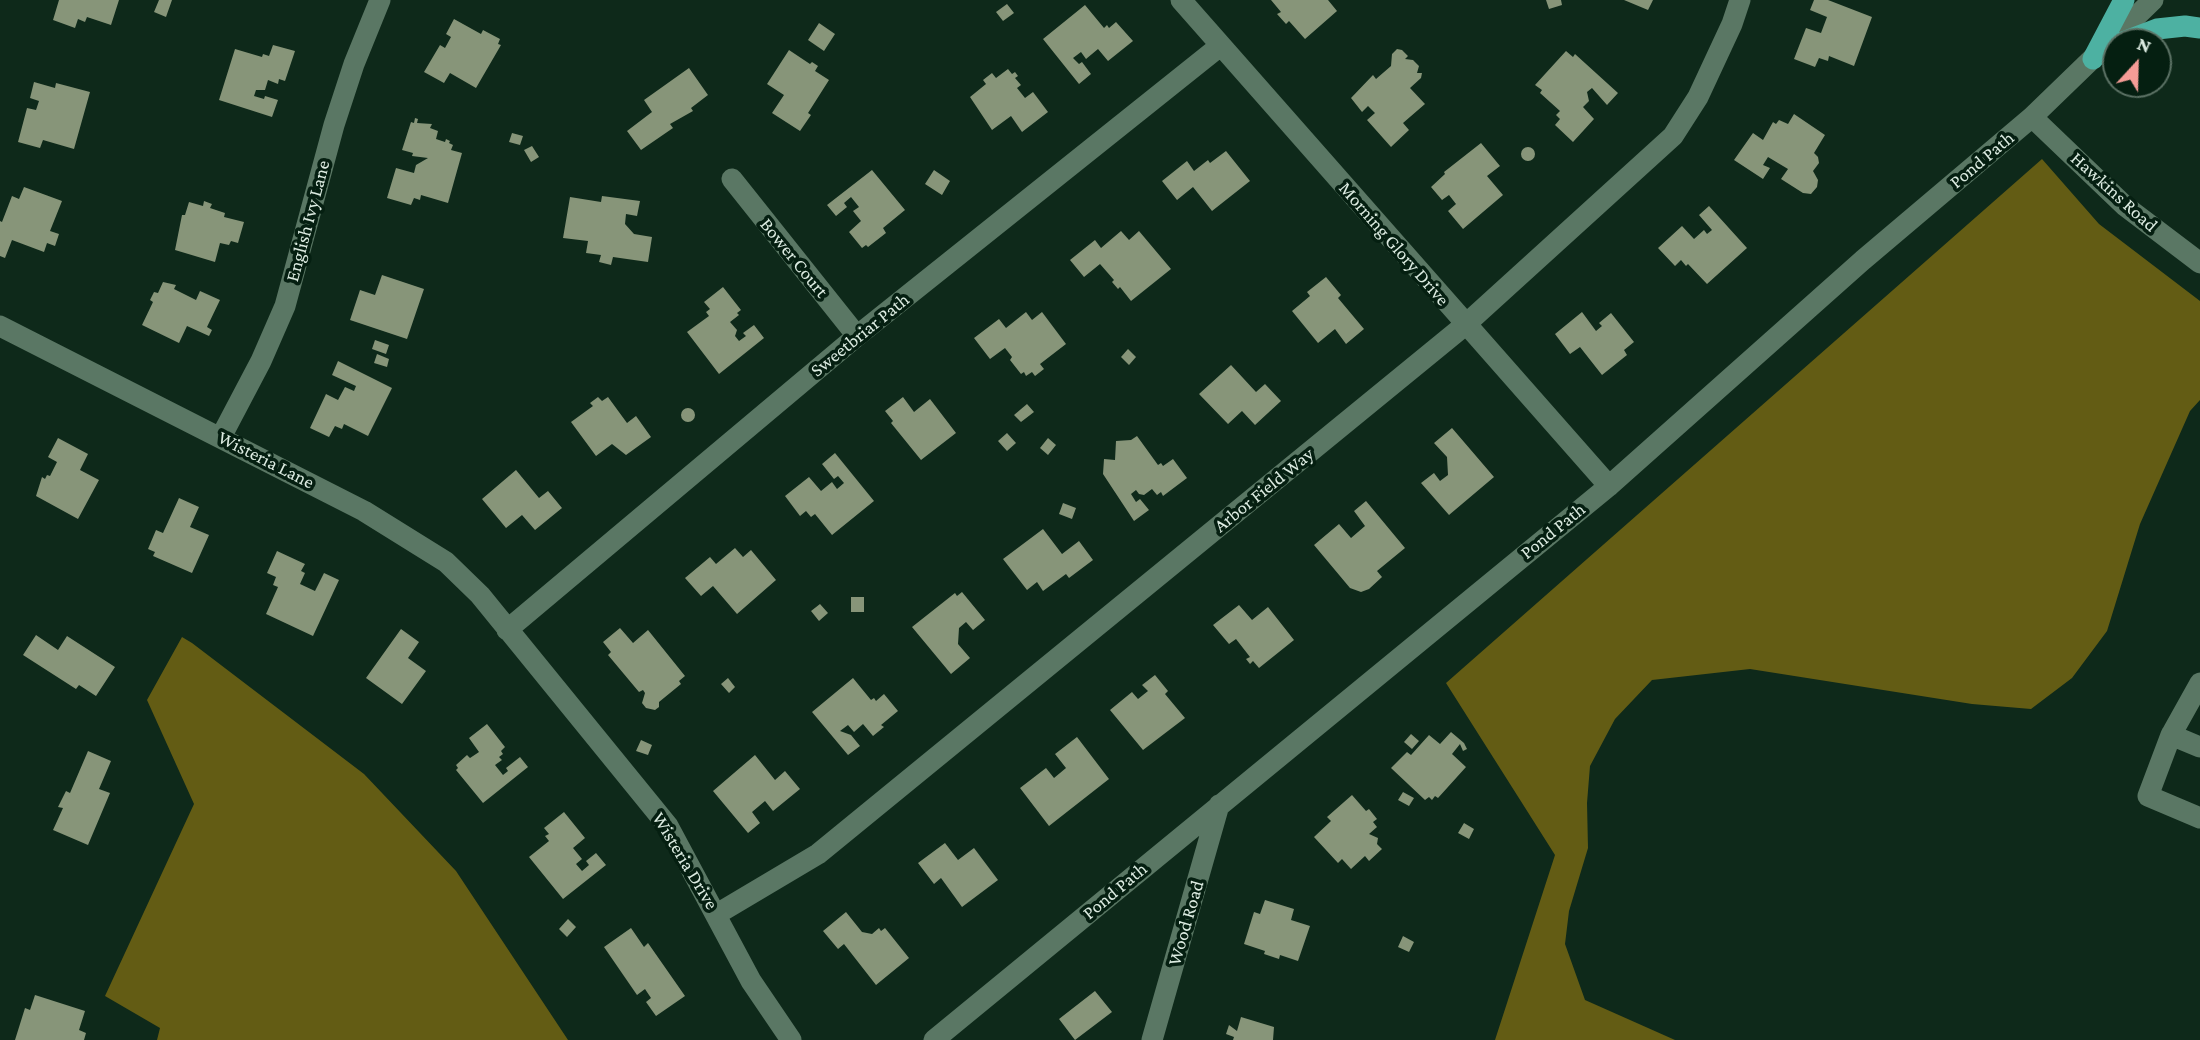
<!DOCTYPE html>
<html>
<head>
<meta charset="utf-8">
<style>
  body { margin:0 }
  #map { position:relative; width:2200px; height:1040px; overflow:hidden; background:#0e291a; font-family:"Crimson Pro",serif }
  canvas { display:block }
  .north { position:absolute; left:2102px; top:28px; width:70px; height:70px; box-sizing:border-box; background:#051f11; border:2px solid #5b7164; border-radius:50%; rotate:22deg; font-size:19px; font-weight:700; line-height:28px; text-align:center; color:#dcebe1 }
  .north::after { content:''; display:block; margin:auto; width:24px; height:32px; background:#f59c96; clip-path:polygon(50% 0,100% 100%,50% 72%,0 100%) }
</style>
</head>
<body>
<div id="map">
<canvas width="2200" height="1040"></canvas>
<div class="north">N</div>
</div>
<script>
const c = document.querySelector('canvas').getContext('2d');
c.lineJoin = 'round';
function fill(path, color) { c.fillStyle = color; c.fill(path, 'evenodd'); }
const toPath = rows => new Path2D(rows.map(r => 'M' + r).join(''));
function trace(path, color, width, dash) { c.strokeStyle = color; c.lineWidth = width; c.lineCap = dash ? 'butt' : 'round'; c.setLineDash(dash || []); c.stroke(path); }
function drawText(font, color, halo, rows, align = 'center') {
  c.font = font + ' "Crimson Pro",serif'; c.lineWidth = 7; c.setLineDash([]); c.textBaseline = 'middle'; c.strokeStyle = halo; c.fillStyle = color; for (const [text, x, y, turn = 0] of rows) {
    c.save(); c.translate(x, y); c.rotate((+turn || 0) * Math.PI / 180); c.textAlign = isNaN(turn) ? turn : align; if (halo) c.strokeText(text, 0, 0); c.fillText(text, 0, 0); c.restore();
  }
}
fill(toPath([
  [2042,159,2099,224,2200,301,2200,400,2190,411,2140,524,2107,631,2072,678,2031,709,1972,704,1750,669,1652,680,1615,719,1590,766,1587,803,1588,848,1569,911,1565,944,1585,1000,1675,1040,1495,1040,1555,855,1446,683],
  [182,637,192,643,364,774,456,871,568,1040,157,1040,160,1028,105,996,194,804,147,700]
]), '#635c14');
fill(toPath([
  [59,0,119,0,111,25,87,17,85,22,78,19,75,28,53,20],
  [159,0,172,0,166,17,154,12],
  [1271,0,1328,0,1337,11,1305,39,1289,21,1286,24,1277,14,1281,12],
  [1546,0,1561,0,1562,5,1549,9],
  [1624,0,1653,0,1648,10],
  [1814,0,1828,0,1872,17,1854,66,1829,56,1828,61,1819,58,1815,67,1794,59,1806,28,1821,33,1827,17,1810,10],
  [1007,4,1014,13,1003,21,996,12],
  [1085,5,1104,28,1107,25,1109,28,1116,22,1133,41,1108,61,1098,49,1086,59,1081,52,1073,58,1079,64,1082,62,1091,74,1079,84,1043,39],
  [454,19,481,34,483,30,500,39,498,44,501,45,476,88,450,73,444,83,424,72,440,45,445,48,451,37,446,34],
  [819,23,835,34,824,51,808,40],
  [273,45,295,51,285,81,279,79,278,84,268,80,265,90,256,90,254,96,264,99,265,96,278,100,272,117,219,100,235,49,262,57,263,54,269,56],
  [1397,49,1402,50,1408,56,1405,59,1413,60,1419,66,1417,73,1422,73,1421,78,1410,88,1425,104,1403,123,1409,130,1391,147,1367,120,1375,113,1368,106,1362,112,1351,98,1373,75,1376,79,1391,66,1392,54],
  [789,50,810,64,812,62,818,66,815,71,829,80,808,113,811,115,800,131,772,113,784,95,767,84],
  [1566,51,1573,57,1575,54,1618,93,1607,105,1592,88,1587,92,1589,101,1583,107,1594,119,1573,142,1555,125,1560,119,1556,115,1560,111,1540,93,1542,90,1535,85],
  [689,68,708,95,691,108,693,111,670,124,673,128,641,150,627,131,652,112,644,100],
  [1008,69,1012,74,1015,72,1018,76,1015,78,1021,85,1017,88,1025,98,1033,92,1048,112,1022,132,1011,116,992,130,970,97,986,84,983,80,992,73,996,78],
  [34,82,55,88,56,83,90,92,74,149,43,140,40,148,18,142,27,108,36,110,39,101,30,98],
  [1794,114,1825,135,1814,153,1818,157,1819,163,1813,171,1818,180,1817,187,1811,194,1803,193,1781,179,1788,169,1768,157,1763,165,1770,168,1763,179,1734,160,1753,133,1763,140,1773,122,1776,124,1779,120,1788,124],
  [415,118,418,119,417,123,432,124,430,128,438,131,436,139,445,142,446,139,450,141,449,143,453,145,451,150,462,153,448,203,421,195,420,200,414,198,411,205,387,198,396,168,414,173,416,165,428,158,412,156,413,153,402,150,411,122,414,123],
  [512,133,523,136,520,145,509,142],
  [1481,143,1500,166,1487,176,1503,195,1463,229,1448,211,1456,204,1449,195,1442,200,1431,187,1445,174,1444,172],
  [532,146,539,157,531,162,524,150],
  '1521 154a7 7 0 1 1 14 0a7 7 0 1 1-14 0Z',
  [1226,151,1250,181,1212,211,1193,187,1177,200,1162,181,1187,161,1194,171,1208,160,1210,163],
  [872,170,905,210,883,228,886,233,868,247,866,245,862,248,849,232,861,221,853,211,859,207,851,197,844,203,847,207,836,216,827,205],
  [934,170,950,181,942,195,925,184],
  [24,187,62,201,50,231,59,234,55,246,47,243,44,252,12,240,5,258,0,256,0,221,2,222,12,196,19,199],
  [602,196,640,201,637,216,626,214,625,224,634,234,652,237,648,262,613,257,611,265,599,262,601,255,586,253,588,241,563,238,570,197,601,202],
  [204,201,212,204,210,208,225,213,224,217,244,222,238,243,231,241,229,245,220,243,215,262,175,250,182,215,185,215,189,202,203,206],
  [1709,206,1747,248,1707,284,1688,264,1686,266,1681,260,1675,266,1658,248,1682,226,1694,239,1704,230,1707,234,1712,230,1699,215],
  [1121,231,1129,240,1139,231,1171,269,1131,301,1120,287,1118,289,1112,282,1114,280,1100,264,1084,277,1070,260,1095,240,1101,248],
  [382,275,424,289,407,339,350,320,360,290,375,295],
  [1326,277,1341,295,1338,298,1364,329,1346,344,1335,329,1318,343,1292,311,1310,296,1307,292],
  [163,282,176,285,174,289,196,300,200,291,220,300,207,327,212,330,209,336,187,326,179,343,142,325,153,302,150,300,154,292,158,293],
  [723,287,741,310,737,313,739,315,730,322,737,330,735,336,739,341,746,336,743,333,754,325,764,338,719,374,687,332,709,316,706,312,710,309,704,302],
  [1026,312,1032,320,1042,312,1066,344,1040,364,1044,369,1035,376,1032,372,1026,376,1024,372,1021,374,1010,360,1012,357,1005,348,990,359,974,338,999,319,1006,328],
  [1582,312,1596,331,1602,326,1599,323,1611,313,1634,342,1624,350,1627,355,1602,375,1580,347,1570,354,1555,334],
  [375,340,389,345,386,354,372,349],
  [1128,349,1136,357,1129,365,1121,357],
  [377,354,389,359,387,367,374,363],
  [338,361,392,388,368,436,344,424,342,429,335,426,329,437,310,428,326,394,338,400,345,387,354,391,356,386,332,375],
  [1231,365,1256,392,1265,384,1281,401,1255,425,1242,411,1228,424,1199,394],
  [598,397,602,401,608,397,627,423,636,416,651,437,626,455,612,444,596,456,571,422,593,406,590,403],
  [903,397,914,412,930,399,956,433,921,460,891,423,893,421,885,411],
  [1027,404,1034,412,1021,422,1014,415],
  '681 415a7 7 0 1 1 14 0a7 7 0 1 1-14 0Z',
  [1452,428,1494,477,1449,515,1421,483,1434,473,1440,481,1448,475,1447,457,1434,443],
  [1007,433,1016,443,1007,451,998,441],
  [1137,436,1158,465,1161,463,1163,466,1173,459,1187,478,1163,496,1161,492,1157,495,1152,489,1144,495,1139,494,1136,490,1131,494,1136,502,1140,499,1149,510,1134,521,1103,474,1104,459,1115,460,1116,441,1131,440],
  [58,438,88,454,80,470,99,480,78,519,36,496,42,477,45,479,47,475,50,476,57,462,48,457],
  [1048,438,1056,445,1048,455,1040,448],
  [835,453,874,501,832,535,815,514,811,517,806,511,800,516,785,496,809,477,821,491,832,482,837,489,844,483,838,476,834,479,822,464],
  [516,470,539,498,548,491,562,508,535,530,522,515,506,528,482,499],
  [179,498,199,507,190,527,209,535,192,573,153,556,155,552,148,549,156,530,163,533],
  [1366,501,1405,548,1377,571,1382,577,1369,589,1361,592,1350,588,1314,545,1339,524,1351,538,1365,526,1354,511],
  [1063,503,1076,508,1072,519,1059,514],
  [1043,529,1062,554,1079,541,1093,560,1069,578,1066,574,1043,591,1037,582,1027,590,1003,559],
  [735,548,743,557,751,550,776,580,737,614,713,586,701,596,685,578,710,557,716,564],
  [277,551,305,564,301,571,305,573,300,584,315,591,324,573,339,580,313,636,266,614,278,587,273,585,276,577,267,573],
  [962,592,985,620,973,630,966,622,959,628,958,644,970,658,951,674,912,627,955,593,957,596],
  [851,597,864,597,864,612,851,612],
  [820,604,828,613,819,621,811,611],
  [1239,605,1252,620,1268,607,1294,640,1259,668,1253,661,1250,664,1246,659,1250,657,1236,639,1229,644,1213,625],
  [620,628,633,643,648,630,685,676,679,681,681,684,659,702,659,707,655,710,646,708,642,703,645,693,643,690,639,692,608,655,611,652,603,642],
  [401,629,419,642,408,658,426,671,402,704,366,678],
  [36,635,58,650,67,636,115,667,96,696,79,685,76,689,23,655],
  [1155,675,1168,691,1165,694,1185,718,1143,750,1110,710,1132,692,1138,699,1148,691,1142,685],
  [728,678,735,687,729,693,721,684],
  [853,678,871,700,874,698,876,701,884,694,898,711,881,725,884,727,873,736,863,724,854,732,848,725,840,731,851,735,860,746,848,755,812,712],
  [487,724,505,747,501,751,503,754,499,757,502,760,495,765,503,775,508,771,506,768,520,757,528,767,483,803,456,770,458,768,456,765,467,755,470,758,479,752,469,738],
  [1451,732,1464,743,1467,749,1463,751,1460,744,1452,754,1466,767,1438,798,1435,796,1432,800,1429,797,1425,800,1391,768,1407,752,1411,755,1429,735,1440,744],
  [1411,734,1419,741,1412,749,1404,742],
  [1077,737,1109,779,1049,826,1020,788,1046,768,1054,778,1066,768,1055,754],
  [641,740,652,745,648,755,636,751],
  [88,751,111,761,99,789,110,793,88,845,53,830,63,808,58,807,66,791,70,793],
  [755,755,775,780,785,771,800,789,773,811,765,801,752,812,760,823,748,833,713,791],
  [1403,792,1414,798,1409,806,1398,800],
  [1352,795,1366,811,1369,809,1377,819,1373,822,1377,827,1369,834,1378,838,1377,844,1382,849,1369,861,1365,856,1351,869,1342,859,1338,863,1314,837,1331,821,1327,817],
  [564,812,585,838,573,848,582,859,576,864,582,871,589,865,586,861,596,853,606,865,563,899,529,857,549,841,545,836,549,834,544,828],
  [1464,823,1474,829,1469,839,1458,833],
  [945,843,958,860,974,848,998,880,962,907,941,878,934,884,918,863],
  [1265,900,1294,909,1291,920,1310,926,1298,961,1280,955,1279,959,1264,954,1265,951,1244,944,1254,912,1260,914],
  [846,912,862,932,872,934,879,928,881,931,885,928,909,958,876,985,844,944,838,949,823,931],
  [568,919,576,927,567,937,559,929],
  [631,928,644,947,648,943,685,996,656,1016,646,1002,651,998,645,989,637,995,604,947],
  [1403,936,1414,942,1409,952,1398,947],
  [1095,991,1112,1012,1075,1040,1059,1019],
  [35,995,85,1011,79,1030,86,1033,84,1040,15,1040,25,1008,30,1010],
  [1241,1017,1274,1027,1273,1040,1233,1040,1234,1037,1226,1034,1229,1025,1237,1031]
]), '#879579');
trace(toPath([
  [1181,0,1609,486],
  [2032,117,2125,206,2200,263],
  [732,179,857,336],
  [0,326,364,511,446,562,480,595,668,826,751,981,791,1040],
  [221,437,261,361,285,306,334,125,354,64,380,0],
  [507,630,857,336,1220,46],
  [2200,683,2171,735,2148,796,2200,818],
  [2171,735,2200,747],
  [717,914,818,854,1465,325,1673,136,1698,97,1732,24,1740,0],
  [934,1040,1609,486,1863,260,2032,117,2153,0],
  [1152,1040,1219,805]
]), '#5a7764', 21);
trace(toPath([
  [2123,42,2157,29,2185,26,2200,28],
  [2093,59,2124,0]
]), '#4db1a2', 21);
drawText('19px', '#dcebe1', '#051f11', [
  ["Pond Path",1982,160,-40],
  ["Hawkins Road",2114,192,42],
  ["English Ivy Lane",308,221,-75],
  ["Morning Glory Drive",1394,244,49],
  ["Bower Court",794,258,51],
  ["Sweetbriar Path",860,335,-39],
  ["Wisteria Lane",266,460,27],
  ["Arbor Field Way",1264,490,-39],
  ["Pond Path",1553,531,-39],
  ["Wisteria Drive",685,861,59],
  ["Pond Path",1115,891,-40],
  ["Wood Road",1186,923,-74]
]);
</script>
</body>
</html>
